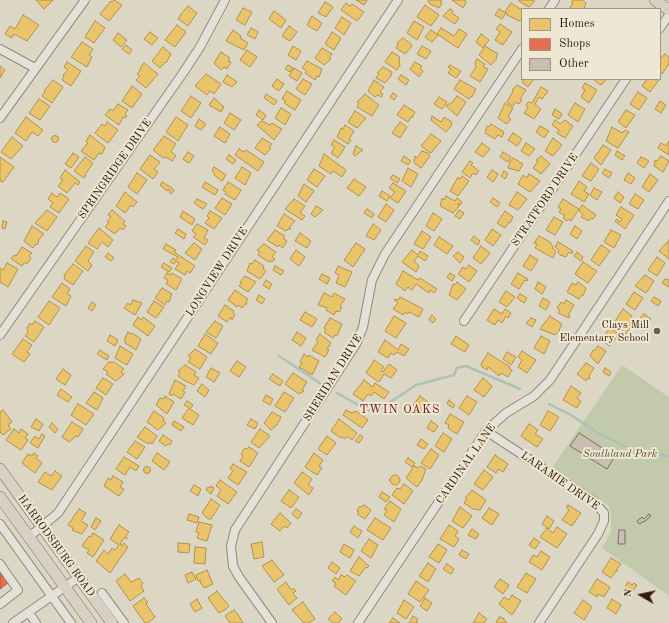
<!DOCTYPE html>
<html>
<head>
<meta charset="utf-8">
<style>
  body { margin:0 }
  #map { position:relative; width:669px; height:623px; overflow:hidden; background:#dcd6c5; font-family:"Old Standard TT",serif }
  canvas { display:block }
  .legend { position:absolute; left:521px; top:8px; width:140px; height:72px; box-sizing:border-box; background:#eee7d3; border:1px solid #a49581; margin:0; padding:5px 7px; list-style:none; font-size:12px; color:#351b07 }
  .legend li { display:flex; align-items:center; gap:8px; height:20px }
  .legend b { width:20px; border:1px solid #a49581 }
  .north { position:absolute; left:621px; top:575px; width:40px; height:40px; -webkit-text-stroke:3px #eee7d3; paint-order:stroke; rotate:279deg; font-size:11px; font-weight:700; line-height:16px; text-align:center; color:#351b07 }
  .north::after { content:''; display:block; margin:auto; width:14px; height:18px; background:#351b07; clip-path:polygon(50% 0,100% 100%,50% 72%,0 100%) }
</style>
</head>
<body>
<div id="map">
<canvas width="669" height="623"></canvas>
<ul class="legend">
<li><b style="height:11px;background:#e9c46a"></b>Homes</li>
<li><b style="height:11px;background:#e76f51"></b>Shops</li>
<li><b style="height:11px;background:#cabdb2"></b>Other</li>
</ul>
<div class="north">N</div>
</div>
<script>
const c = document.querySelector('canvas').getContext('2d');
c.lineJoin = 'round';
function fill(path, color) { c.fillStyle = color; c.fill(path, 'evenodd'); }
const toPath = rows => new Path2D(rows.map(r => 'M' + r).join(''));
function trace(path, color, width, dash) { c.strokeStyle = color; c.lineWidth = width; c.lineCap = dash ? 'butt' : 'round'; c.setLineDash(dash || []); c.stroke(path); }
function drawText(font, color, halo, rows, align = 'center') {
  c.font = font + ' "Old Standard TT",serif'; c.lineWidth = 4; c.setLineDash([]); c.textBaseline = 'middle'; c.strokeStyle = halo; c.fillStyle = color; for (const [text, x, y, turn = 0] of rows) {
    c.save(); c.translate(x, y); c.rotate((+turn || 0) * Math.PI / 180); c.textAlign = isNaN(turn) ? turn : align; if (halo) c.strokeText(text, 0, 0); c.fillText(text, 0, 0); c.restore();
  }
}
fill(toPath([
  [622,365,669,397,669,596,602,548,611,532,611,518,609,506,552,468]
]), '#c3caab');
const homes = toPath([
  [36,0,53,0,44,9,36,0],
  [114,0,122,5,109,21,100,14,111,1,112,2,114,0],
  [356,0,367,0,364,5,356,0],
  [429,0,442,0,440,2,442,3,439,8,430,4,428,2,429,0],
  [452,0,465,0,466,2,463,8,452,0],
  [519,0,534,0,534,2,529,7,520,2,519,0],
  [573,0,582,0,586,3,584,9,569,9,573,3,571,2,573,0],
  [325,2,333,7,326,17,318,13,325,2],
  [346,3,350,6,352,4,364,12,357,21,341,10,346,3],
  [511,3,522,10,522,19,519,21,507,15,508,14,505,12,511,3],
  [425,5,439,15,431,26,417,17,425,5],
  [188,6,197,13,188,26,178,19,181,15,180,15,188,6],
  [243,8,252,12,245,25,236,20,243,8],
  [450,9,453,11,452,13,459,18,455,24,443,16,450,9],
  [499,9,506,13,502,19,495,15,499,9],
  [274,11,286,20,281,28,269,19,274,11],
  [23,15,39,25,27,41,14,34,12,38,5,34,10,26,15,29,23,15],
  [312,16,322,23,317,31,307,25,312,16],
  [342,17,351,23,344,35,335,28,342,17],
  [95,21,105,28,94,43,85,37,95,21],
  [414,21,424,27,417,40,407,33,414,21],
  [500,24,512,32,503,45,495,40,500,32,496,29,500,24],
  [177,25,186,32,175,47,165,40,177,25],
  [289,26,297,32,290,41,282,36,289,26],
  [251,28,258,32,255,39,247,35,251,28],
  [441,28,454,36,459,29,467,34,458,48,437,34,441,28],
  [233,30,241,36,240,38,248,43,244,50,226,41,233,30],
  [431,30,438,35,432,42,425,37,431,30],
  [150,32,158,38,152,45,144,39,150,32],
  [332,32,341,38,334,50,325,44,332,32],
  [118,33,127,40,121,47,113,40,118,33],
  [481,34,489,40,483,48,476,42,481,34],
  [403,38,411,44,412,46,405,54,396,48,398,44,397,43,403,38],
  [82,42,93,49,89,55,92,57,87,67,71,57,82,42],
  [126,45,132,50,129,54,122,49,126,45],
  [293,46,301,51,296,60,288,55,293,46],
  [422,46,431,51,426,59,417,54,422,46],
  [485,46,498,54,496,57,497,58,491,65,479,55,485,46],
  [163,47,171,54,166,63,165,62,160,68,152,61,163,47],
  [322,48,332,54,329,58,331,59,324,65,315,58,322,48],
  [247,50,257,57,250,67,240,60,247,50],
  [221,52,230,58,228,61,231,62,227,69,224,67,221,70,214,63,221,52],
  [392,52,400,57,399,60,400,65,397,70,385,62,392,52],
  [665,54,669,57,669,64,662,74,660,73,660,59,665,54],
  [477,59,485,64,483,67,488,69,480,82,470,76,476,67,475,63,477,59],
  [307,61,322,69,319,77,317,76,315,80,305,73,307,71,302,68,307,61],
  [67,62,81,71,71,86,62,80,64,76,63,75,68,70,64,67,67,62],
  [415,62,422,66,420,69,423,71,419,77,410,69,415,62],
  [144,63,158,74,146,88,136,80,140,76,137,74,141,69,140,68,144,63],
  [288,65,293,68,290,72,285,69,288,65],
  [450,65,461,71,456,78,448,73,451,69,448,67,450,65],
  [0,66,5,70,0,78,0,66],
  [383,67,392,72,391,76,385,83,376,78,379,74,377,73,383,67],
  [294,68,302,73,297,81,289,76,294,68],
  [206,74,221,84,214,94,210,91,207,95,195,86,206,74],
  [227,75,237,82,232,87,223,82,227,75],
  [401,75,409,80,406,85,398,79,401,75],
  [277,79,284,84,279,91,272,86,277,79],
  [303,79,312,84,305,95,296,89,303,79],
  [525,79,534,79,528,87,522,82,525,79],
  [593,79,607,79,601,85,593,79],
  [647,79,659,80,650,92,642,86,647,79],
  [53,80,63,87,52,103,42,96,45,92,44,91,53,80],
  [374,80,384,87,380,92,383,94,381,97,378,95,375,97,368,91,374,80],
  [460,80,476,89,472,97,471,96,469,99,454,89,460,80],
  [585,83,597,90,589,103,581,97,585,90,582,88,585,83],
  [517,85,526,90,520,99,522,100,519,104,516,102,513,106,507,102,513,91,512,90,517,85],
  [132,86,142,94,132,108,122,101,132,86],
  [541,87,548,91,542,99,539,97,535,104,541,109,534,119,524,113,528,108,526,106,528,102,532,103,541,87],
  [287,91,301,100,295,110,284,103,286,101,282,99,287,91],
  [638,92,647,98,639,110,630,104,638,92],
  [393,93,397,96,394,100,390,97,393,93],
  [266,94,277,101,274,105,264,98,266,94],
  [365,94,379,105,372,116,357,107,359,103,357,102,365,94],
  [191,96,201,103,191,118,181,111,191,96],
  [457,96,466,102,457,116,446,106,448,104,451,104,457,96],
  [439,97,447,102,442,109,434,104,439,97],
  [214,98,224,107,221,112,209,105,214,98],
  [39,99,50,106,40,120,29,113,39,99],
  [660,101,666,105,661,113,655,109,660,101],
  [505,103,513,108,508,117,511,119,507,124,498,118,505,103],
  [575,103,585,109,578,122,568,115,575,103],
  [118,104,128,110,125,114,127,116,125,118,123,117,119,125,105,115,110,109,113,111,118,104],
  [404,105,415,112,412,118,411,117,408,122,397,115,404,105],
  [281,108,291,114,285,125,275,118,281,108],
  [555,109,562,114,559,119,552,115,555,109],
  [259,110,266,115,263,120,256,115,259,110],
  [626,110,635,115,626,128,618,122,626,110],
  [355,111,366,118,357,128,348,122,355,111],
  [230,113,241,120,234,130,224,123,230,113],
  [432,116,441,122,444,117,452,122,451,126,446,132,431,120,432,116],
  [26,117,43,130,38,136,32,132,26,141,15,133,26,117],
  [176,117,188,125,178,141,166,132,176,117],
  [199,119,206,124,201,130,195,126,199,119],
  [555,120,560,124,565,120,573,126,565,138,557,133,559,130,552,125,555,120],
  [262,121,270,125,272,123,282,129,274,140,257,125,262,121],
  [107,122,118,130,108,143,95,133,102,124,105,126,107,122],
  [400,122,407,127,400,138,392,133,400,122],
  [491,124,504,132,502,137,498,135,495,139,485,133,487,126,489,127,491,124],
  [345,125,354,131,349,139,351,140,348,144,337,137,341,128,343,129,345,125],
  [540,126,549,131,544,138,536,132,540,126],
  [220,127,230,134,225,143,214,136,220,127],
  [612,127,622,133,625,130,629,132,618,148,606,141,612,127],
  [513,133,522,139,517,146,508,140,513,133],
  [431,134,441,141,431,153,421,146,431,134],
  [90,135,105,147,102,154,99,153,94,160,81,151,88,143,86,141,90,135],
  '51.5 139a3.5 3.5 0 1 1 7 0a3.5 3.5 0 1 1-7 0Z',
  [164,136,176,144,171,151,176,156,172,161,166,157,163,158,153,150,164,136],
  [12,137,23,146,11,159,1,152,12,137],
  [262,138,272,144,269,147,271,148,265,155,255,148,262,138],
  [553,138,562,145,553,156,545,151,553,138],
  [334,140,345,147,338,158,331,153,335,147,331,145,334,140],
  [669,141,669,155,658,148,661,143,666,146,669,141],
  [482,143,490,149,483,157,475,152,482,143],
  [526,143,535,149,529,156,521,151,526,143],
  [603,145,611,150,601,165,594,158,603,145],
  [356,146,363,150,355,156,353,154,356,146],
  [239,149,244,152,246,150,264,162,258,171,235,155,239,149],
  [422,151,428,153,430,156,421,168,414,163,415,156,417,158,422,151],
  [617,151,625,156,622,160,615,155,617,151],
  [188,152,194,156,189,163,183,159,188,152],
  [503,152,511,157,508,162,500,157,503,152],
  [73,153,79,157,71,168,65,164,73,153],
  [324,154,346,170,342,177,333,171,331,174,319,166,324,154],
  [150,155,160,162,154,169,158,172,153,179,140,169,150,155],
  [229,155,236,160,233,164,226,159,229,155],
  [404,156,411,161,408,165,401,161,404,156],
  [541,156,550,164,541,174,533,168,538,161,536,160,541,156],
  [661,156,669,161,663,172,654,166,655,160,657,161,661,156],
  [0,157,14,167,3,182,0,181,0,157],
  [85,157,93,163,85,175,86,176,84,178,74,171,85,157],
  [641,157,649,161,644,168,637,163,641,157],
  [513,158,523,164,519,171,508,168,510,162,513,158],
  [470,161,473,163,471,165,479,171,476,175,473,173,470,178,462,172,470,161],
  [591,163,599,169,591,181,582,176,591,163],
  [214,167,226,175,222,181,214,175,215,174,212,171,214,167],
  [242,167,251,173,245,185,235,178,242,167],
  [408,168,418,174,411,187,402,181,408,168],
  [314,169,325,176,317,187,307,180,314,169],
  [605,169,612,173,609,178,602,173,605,169],
  [65,170,80,182,78,185,75,183,67,193,58,186,63,180,60,178,65,170],
  [492,170,498,174,493,182,487,177,492,170],
  [504,171,508,174,505,179,501,176,504,171],
  [137,173,147,180,137,194,128,187,137,173],
  [628,173,635,178,631,184,624,180,628,173],
  [529,174,540,181,530,192,518,184,523,175,527,178,529,174],
  [650,174,658,180,649,192,642,187,650,174],
  [393,175,400,179,397,183,390,178,393,175],
  [462,176,469,181,458,196,450,191,458,177,460,179,462,176],
  [354,179,366,187,359,196,347,188,354,179],
  [579,181,587,187,584,191,589,194,584,202,571,194,579,181],
  [162,182,172,188,174,191,171,194,169,192,170,190,168,189,167,191,160,185,162,182],
  [205,182,218,190,215,195,202,187,205,182],
  [228,182,241,190,235,200,225,194,226,192,223,190,228,182],
  [393,183,406,191,398,203,390,198,395,192,389,188,393,183],
  [304,184,314,191,306,202,298,196,304,184],
  [594,188,602,192,597,200,590,195,594,188],
  [382,191,390,196,387,201,379,196,382,191],
  [125,192,137,202,133,207,131,205,125,213,116,206,125,192],
  [517,192,527,199,518,210,509,205,517,192],
  [618,192,624,197,620,203,614,198,618,192],
  [52,193,57,197,60,193,69,199,59,213,50,207,53,203,48,199,52,193],
  [635,194,644,200,638,209,629,204,635,194],
  [446,196,455,201,457,198,462,202,460,205,458,203,459,206,453,213,440,206,442,198,444,200,446,196],
  [222,198,232,204,225,215,215,208,222,198],
  [493,198,500,203,497,207,490,202,493,198],
  [197,199,207,204,203,209,194,203,197,199],
  [294,199,305,206,300,213,305,216,302,220,285,209,294,199],
  [563,199,579,209,571,221,569,219,567,221,563,218,565,216,559,212,561,209,558,207,563,199],
  [386,204,394,210,386,222,378,217,386,204],
  [582,205,596,215,593,219,591,218,589,221,581,217,583,214,579,211,582,205],
  [316,206,323,210,315,217,311,214,316,206],
  [621,207,634,215,625,229,615,221,617,219,620,222,622,219,616,215,621,207],
  [367,209,374,214,372,218,364,213,367,209],
  [47,210,57,217,47,231,35,223,47,210],
  [112,210,125,221,123,224,126,226,123,230,120,228,115,234,105,227,109,222,107,221,111,217,108,215,112,210],
  [459,210,464,213,460,219,455,216,459,210],
  [183,211,195,219,192,225,180,217,183,211],
  [210,211,222,218,214,229,205,223,209,218,207,216,210,211],
  [505,211,513,217,510,223,509,222,505,228,497,223,505,211],
  [433,213,442,219,434,231,426,226,433,213],
  [284,214,295,221,289,228,291,229,288,229,286,231,277,226,284,214],
  [554,217,563,222,555,235,546,230,554,217],
  [3,221,7,222,5,229,2,228,3,221],
  [197,224,208,230,204,238,208,240,205,245,193,237,196,234,192,231,197,224],
  [373,224,381,230,374,240,366,236,373,224],
  [32,226,44,234,38,241,39,242,37,245,36,244,33,248,24,241,32,226],
  [575,226,582,231,577,239,570,234,575,226],
  [99,228,113,240,108,247,102,242,97,249,88,243,99,228],
  [178,229,186,234,184,239,175,233,178,229],
  [492,229,501,235,493,246,485,240,492,229],
  [275,230,285,236,283,238,287,241,283,248,279,245,278,247,267,240,275,230],
  [611,230,621,235,614,248,604,242,611,230],
  [422,231,431,237,423,249,414,244,422,231],
  [300,233,311,241,307,248,295,241,300,233],
  [474,236,480,241,478,245,471,240,474,236],
  [539,236,550,242,553,247,552,248,556,251,553,258,535,248,537,244,534,243,539,236],
  [439,237,453,246,447,254,434,245,439,237],
  [669,240,669,259,659,251,669,240],
  [558,242,573,251,572,254,569,252,566,257,560,255,558,252,559,250,555,247,558,242],
  [194,243,202,249,195,260,185,253,194,243],
  [356,243,365,249,353,267,344,260,356,243],
  [166,244,176,250,174,252,195,266,190,273,187,271,185,275,175,269,179,263,176,261,174,264,170,262,173,258,176,260,178,257,163,249,166,244],
  [264,244,276,252,272,257,275,259,272,262,270,261,269,262,258,255,260,252,257,250,264,244],
  [601,245,610,251,599,266,591,260,601,245],
  [86,246,94,252,88,261,92,265,88,271,75,261,86,246],
  [481,246,490,253,481,264,473,258,481,246],
  [22,247,32,253,29,256,31,258,27,264,25,262,22,266,11,259,14,255,16,256,22,247],
  [296,250,305,257,299,266,290,259,296,250],
  [412,250,418,255,420,251,428,256,425,261,418,256,414,261,419,266,416,272,402,262,412,250],
  [458,252,464,257,460,263,453,256,458,252],
  [577,252,583,257,581,261,574,256,577,252],
  [108,253,114,258,111,261,105,257,108,253],
  [530,255,538,260,531,271,523,266,530,255],
  [657,257,665,263,657,276,648,270,657,257],
  [255,260,264,266,263,269,266,271,260,279,247,271,250,263,252,264,255,260],
  [583,262,597,271,588,283,575,274,583,262],
  [7,263,18,269,8,287,0,282,0,268,3,270,7,263],
  [164,263,172,268,169,272,161,267,164,263],
  [73,264,83,271,73,285,64,279,65,274,73,264],
  [469,265,477,271,469,282,458,274,463,267,466,269,469,265],
  [275,266,284,271,281,275,273,270,275,266],
  [338,266,352,272,345,287,336,283,339,275,335,273,338,266],
  [403,271,418,280,420,278,437,289,434,293,430,290,429,293,416,284,412,290,408,287,405,291,396,284,403,271],
  [167,273,171,275,172,273,182,279,176,290,166,284,168,280,164,278,167,273],
  [450,273,455,276,452,281,447,277,450,273],
  [518,273,528,279,527,281,525,280,519,289,511,284,518,273],
  [322,274,330,278,327,284,319,279,322,274],
  [645,275,654,281,646,293,635,286,645,275],
  [245,276,256,282,248,292,239,286,241,283,240,282,245,276],
  [665,279,669,280,669,287,662,283,665,279],
  [266,280,272,284,269,289,263,285,266,280],
  [457,282,466,289,457,300,449,295,453,284,455,285,457,282],
  [538,282,546,287,542,294,535,289,538,282],
  [578,282,586,288,583,296,581,295,579,299,567,292,572,283,576,285,578,282],
  [62,283,70,289,67,294,71,296,66,306,52,297,62,283],
  [162,288,172,294,169,302,167,301,165,305,155,298,162,288],
  [235,290,248,299,246,302,247,304,245,304,242,308,238,305,237,307,228,300,235,290],
  [506,291,515,297,507,307,499,302,506,291],
  [634,292,643,298,635,310,626,304,634,292],
  [324,293,332,297,334,293,345,299,340,306,342,307,339,312,336,311,334,315,326,310,327,308,318,305,324,293],
  [520,294,527,298,524,303,517,298,520,294],
  [259,295,265,299,262,304,256,300,259,295],
  [400,297,423,309,419,317,409,312,408,314,405,312,403,315,393,309,398,303,394,300,395,299,398,300,400,297],
  [654,297,661,301,658,306,651,301,654,297],
  [543,298,550,302,546,310,539,306,543,298],
  [133,300,142,303,135,315,124,308,128,303,130,305,133,300],
  [566,300,574,305,568,315,570,316,569,318,558,313,560,310,557,308,561,302,564,304,566,300],
  [49,301,60,308,49,325,38,317,49,301],
  [154,301,164,307,156,318,147,312,154,301],
  [92,302,96,305,92,311,88,308,92,302],
  [225,305,234,311,233,313,235,315,232,320,231,317,227,322,218,316,225,305],
  [494,309,502,314,505,309,511,313,508,318,506,316,502,323,498,320,495,325,487,320,494,309],
  [623,309,632,316,631,321,633,323,626,334,614,323,623,309],
  [305,312,317,319,312,327,300,320,305,312],
  [644,314,651,319,647,324,639,319,644,314],
  [432,315,436,319,433,323,429,320,432,315],
  [394,316,406,323,396,338,385,331,394,316],
  [550,316,562,324,559,330,560,330,555,335,540,329,550,316],
  [138,317,141,320,143,317,155,326,148,336,133,325,138,317],
  [330,318,342,324,337,336,335,335,333,338,324,332,326,329,324,328,330,318],
  [531,318,536,320,532,327,526,323,531,318],
  [35,321,44,327,34,342,25,336,28,332,27,328,30,323,32,325,35,321],
  [215,321,223,326,216,338,206,332,215,321],
  [610,328,619,334,610,346,601,340,610,328],
  [128,332,131,334,132,333,141,339,136,350,125,343,126,341,124,340,128,332],
  [297,332,306,338,301,346,292,340,297,332],
  [205,334,218,343,211,354,198,346,205,334],
  [320,334,331,343,327,349,329,350,325,357,312,350,318,342,316,340,320,334],
  [110,335,118,340,115,346,107,341,110,335],
  [456,336,469,345,465,352,451,344,456,336],
  [541,336,550,341,544,354,534,348,541,336],
  [23,339,32,345,27,352,30,354,24,362,12,354,23,339],
  [385,340,398,350,401,344,409,349,404,356,397,352,394,355,391,353,388,358,378,352,385,340],
  [120,346,133,354,127,365,115,358,120,346],
  [598,346,606,351,598,364,590,356,593,350,594,351,598,346],
  [195,349,207,357,200,369,188,362,191,358,188,356,195,349],
  [100,350,109,356,107,360,97,354,100,350],
  [522,351,536,360,527,373,518,367,522,360,518,357,522,351],
  [507,352,516,357,511,365,503,359,507,352],
  [488,353,510,367,509,368,512,370,508,377,501,373,499,376,488,367,487,370,482,367,481,364,488,353],
  [304,354,308,357,309,355,319,361,312,375,299,367,302,363,300,362,304,354],
  [374,360,384,367,381,371,383,372,389,364,397,370,391,378,384,374,379,382,366,373,374,360],
  [237,361,246,367,239,377,230,371,237,361],
  [109,362,114,362,124,369,121,372,124,374,116,381,106,374,108,372,103,369,109,362],
  [586,363,594,368,589,376,590,379,588,378,586,381,577,374,586,363],
  [185,365,196,372,194,375,199,378,194,385,185,381,178,376,180,372,178,371,185,365],
  [211,368,220,373,214,382,206,377,211,368],
  [605,368,611,372,609,376,603,372,605,368],
  [63,369,71,375,65,385,56,379,63,369],
  [293,373,307,382,302,390,304,391,299,394,285,384,293,373],
  [273,374,283,381,280,386,269,379,273,374],
  [103,378,113,384,106,395,96,388,103,378],
  [483,378,492,386,484,397,474,390,483,378],
  [175,380,186,386,183,391,185,392,181,399,173,394,171,396,169,394,175,380],
  [364,380,373,387,375,383,389,392,384,399,374,392,371,396,368,394,363,401,353,394,364,380],
  [202,384,209,390,205,397,197,391,202,384],
  [571,386,581,393,577,398,581,401,577,408,563,400,571,386],
  [61,389,72,397,68,402,57,395,61,389],
  [94,392,103,398,97,410,86,403,94,392],
  [284,392,294,398,285,412,275,406,284,392],
  [266,395,273,399,270,405,263,401,266,395],
  [165,396,174,402,167,414,156,405,160,398,164,399,165,396],
  [420,396,428,402,421,411,413,405,420,396],
  [467,396,477,402,469,415,459,408,467,396],
  [449,400,455,405,453,408,447,404,449,400],
  [187,401,193,405,190,409,199,415,193,425,182,418,189,408,184,405,187,401],
  [78,404,94,414,86,425,71,415,78,404],
  [3,410,12,422,8,425,11,429,3,435,0,432,0,412,3,410],
  [346,410,352,413,356,411,368,420,362,428,343,415,346,410],
  [154,411,164,418,163,421,166,423,158,430,147,422,154,411],
  [548,411,559,417,550,431,540,425,548,411],
  [272,412,281,417,277,425,271,430,264,423,272,412],
  [450,414,464,422,457,434,448,428,449,425,445,423,450,414],
  [36,419,43,424,39,431,31,427,36,419],
  [251,419,258,423,255,429,247,425,251,419],
  [339,419,357,433,352,440,347,436,345,439,342,437,341,438,331,431,339,419],
  [174,421,184,427,181,431,172,425,174,421],
  [431,421,438,426,434,432,427,428,431,421],
  [72,422,83,429,78,437,76,436,69,442,62,437,72,422],
  [52,423,58,429,55,433,49,427,52,423],
  [529,424,538,430,535,434,543,439,537,447,521,436,529,424],
  [145,427,157,436,152,444,149,442,148,444,137,437,145,427],
  [14,429,19,433,21,429,28,434,25,438,28,440,21,450,6,440,14,429],
  [260,429,269,435,269,437,259,448,251,442,260,429],
  [443,433,452,439,444,452,435,446,443,433],
  [42,434,45,436,38,448,30,443,35,436,39,439,42,434],
  [163,435,172,441,170,445,168,444,166,446,159,441,163,435],
  [360,435,363,437,359,443,355,441,360,435],
  [327,436,336,443,327,455,318,449,327,436],
  [421,439,428,444,424,449,417,445,421,439],
  [135,441,145,447,137,459,127,452,135,441],
  [249,447,258,453,249,467,240,461,243,456,241,454,245,448,247,449,249,447],
  [431,449,439,455,430,469,421,463,431,449],
  [34,453,38,456,36,458,42,463,35,473,22,463,28,454,32,456,34,453],
  [157,453,170,462,164,470,152,461,157,453],
  [314,453,323,460,319,466,322,468,317,475,305,467,314,453],
  [495,455,508,464,503,472,498,469,496,473,487,467,495,455],
  [124,457,139,466,136,471,130,467,125,475,116,469,124,457],
  [408,458,415,463,412,467,405,462,408,458],
  [233,464,247,472,238,485,228,478,233,471,230,469,233,464],
  [414,466,418,468,420,466,426,469,422,480,417,487,406,478,414,466],
  '143.5 470a3.5 3.5 0 1 1 7 0a3.5 3.5 0 1 1-7 0Z',
  [484,470,493,477,483,490,474,484,484,470],
  [55,471,62,476,52,490,38,482,45,472,51,476,55,471],
  [302,472,312,479,308,485,313,488,309,495,294,483,302,472],
  '390 480a5 5 0 1 1 10 0a5 5 0 1 1-10 0Z',
  [113,476,123,482,120,487,124,489,119,496,104,486,108,478,111,480,113,476],
  [220,480,237,492,228,504,217,496,221,490,216,486,220,480],
  [404,484,413,491,404,504,392,495,397,488,400,489,404,484],
  [194,485,201,489,198,496,190,491,194,485],
  [211,486,214,488,211,494,206,490,208,487,211,488,211,486],
  [289,490,299,497,291,508,281,501,289,490],
  [472,490,486,500,480,510,473,509,464,503,467,499,465,498,472,490],
  [382,492,390,497,386,502,379,497,382,492],
  [211,499,220,505,211,519,208,519,202,513,211,499],
  [390,501,401,509,394,522,384,515,387,510,384,509,390,501],
  [364,505,371,510,365,519,357,514,359,512,357,511,360,506,362,507,364,505],
  [568,505,581,513,572,526,562,520,569,510,566,507,568,505],
  [460,507,472,516,463,528,452,521,460,507],
  [489,508,499,514,492,525,482,518,489,508],
  [79,509,86,513,81,521,88,525,82,534,72,530,73,528,68,525,79,509],
  [296,509,302,513,298,519,292,514,296,509],
  [280,513,291,523,287,528,284,526,280,531,271,524,280,513],
  [189,514,199,517,197,523,187,520,189,514],
  [547,516,554,521,549,529,542,524,547,516],
  [96,518,101,521,95,530,91,527,96,518],
  [375,518,391,528,383,540,367,530,375,518],
  [199,522,212,525,207,541,197,538,199,533,196,532,199,522],
  [119,525,129,532,126,536,127,539,125,537,120,544,122,546,124,543,128,547,110,573,96,561,104,550,108,554,112,548,115,550,119,545,110,539,119,525],
  [449,525,458,531,455,536,459,539,454,547,440,539,449,525],
  [354,526,362,531,358,538,350,532,354,526],
  [557,527,567,534,557,548,540,537,547,528,553,533,557,527],
  [472,529,479,534,476,539,468,535,472,529],
  [93,533,104,540,93,557,87,553,89,550,82,546,89,536,91,537,93,533],
  [534,538,540,542,535,549,529,545,534,538],
  [369,539,378,545,371,558,361,551,369,539],
  [262,542,264,557,254,559,251,544,262,542],
  [178,543,190,544,189,553,178,552,178,543],
  [344,544,354,550,350,558,340,552,344,544],
  [438,544,447,550,439,563,429,557,438,544],
  [195,547,206,548,205,564,194,563,195,547],
  [462,550,469,554,466,559,459,555,462,550],
  [541,551,550,557,542,570,529,562,533,555,537,557,541,551],
  [359,557,369,566,367,568,366,567,359,576,350,571,359,557],
  [611,558,621,564,616,570,618,571,616,571,611,578,602,572,611,558],
  [272,560,284,575,274,582,262,566,272,560],
  [332,562,340,568,336,574,328,568,332,562],
  [428,563,436,569,428,582,419,576,428,563],
  [447,564,454,569,451,574,443,569,447,564],
  [207,570,213,584,204,588,200,582,201,580,198,581,196,575,207,570],
  [192,572,196,579,188,583,185,575,192,572],
  [526,573,536,579,527,593,517,587,526,573],
  [125,574,131,582,139,578,143,583,141,586,144,591,130,601,116,581,125,574],
  [341,575,345,577,347,575,356,581,346,595,334,586,336,583,332,581,335,577,338,580,341,575],
  [500,579,509,585,503,594,494,587,500,579],
  [597,579,610,587,604,597,598,594,597,597,589,592,597,579],
  [416,581,429,590,420,602,408,594,416,581],
  [286,582,291,590,293,588,296,591,293,593,297,598,289,605,277,589,286,582],
  [628,582,632,585,634,583,637,585,630,595,623,590,628,582],
  [217,591,229,606,226,609,219,613,208,598,217,591],
  [512,595,521,601,512,615,499,604,504,597,509,600,512,595],
  [144,598,148,602,146,604,155,617,148,623,145,623,133,606,144,598],
  [425,598,432,603,427,611,420,606,425,598],
  [197,599,202,608,195,612,190,604,197,599],
  [612,599,621,605,616,614,607,608,612,599],
  [404,600,414,607,406,619,397,613,404,600],
  [583,600,592,607,584,620,574,613,583,600],
  [303,602,315,619,309,623,304,623,292,610,303,602],
  [234,610,237,613,243,623,230,623,225,616,234,610],
  [335,612,342,619,338,623,333,623,328,619,335,612],
  [479,613,487,619,484,623,473,623,479,613],
  [413,616,418,619,416,622,418,623,409,623,413,616],
  [499,617,503,618,507,623,496,623,499,617],
  [393,618,400,623,389,623,393,618]
]);
fill(homes, '#e9c46a');
trace(homes, '#b3914c', 1);
const shops = toPath([
  [0,570,9,582,0,589,0,570]
]);
fill(shops, '#e76f51');
trace(shops, '#b2563b', 1);
trace(toPath([
  [279,356,321,384],
  [337,393,367,410,380,409,416,385,454,375,457,368,466,366,520,389],
  [549,404,571,415,598,433,631,449,669,456]
]), '#abc3b4', 2.5);
const building = toPath([
  [579,433,615,456,607,469,570,446,579,433],
  [649,514,651,516,645,521,639,524,637,521,642,517,644,519,649,514],
  [619,530,625,530,625,544,618,544,619,530]
]);
fill(building, '#cabdb2');
trace(building, '#787065', 1);
const minor = toPath([
  [549,9,555,0],
  [660,28,669,15],
  [0,49,35,68],
  [0,118,85,0],
  [464,321,626,79],
  [0,335,183,73,200,47,225,0],
  [486,431,593,501,604,513,604,521,598,534,539,623],
  [0,524,71,623],
  [29,537,58,513,398,0],
  [0,564,18,590,0,604],
  [102,593,124,623],
  [29,613,36,623],
  [13,623,79,577],
  [272,623,239,577,233,566,231,546,235,530,356,344,363,327,372,280,385,254,522,49],
  [358,623,486,431,506,413,534,396,550,380,669,201]
]);
const major = toPath([
  [655,0,669,10],
  [0,469,112,623],
  [0,497,91,623]
]);
trace(minor, '#908a7e', 10);
trace(major, '#787065', 12);
trace(minor, '#e4e1d9', 8);
trace(major, '#d8d1c3', 11);
for (const [x, y, r, color] of [
  [657,331,4,"#6f5c4a"]
]) { const dot = new Path2D(); dot.arc(x, y, r, 0, 2 * Math.PI); c.fillStyle = color; c.fill(dot); trace(dot, '#eee7d3', 1.5); }
drawText('11px', '#351b07', '#eee7d3', [
  ["SPRINGRIDGE DRIVE",115,169,-55],
  ["STRATFORD DRIVE",545,200,-56],
  ["LONGVIEW DRIVE",217,272,-57],
  ["SHERIDAN DRIVE",333,378,-58],
  ["CARDINAL LANE",466,464,-55],
  ["LARAMIE DRIVE",560,481,35],
  ["HARRODSBURG ROAD",56,546,54]
]);
drawText('11px', '#351b07', '#eee7d3', [
  ["Clays Mill",649,325],
  ["Elementary School",649,338]
], 'right');
drawText('italic 11px', '#594d32', '#eee7d3', [
  ["Southland Park",620,454]
]);
c.letterSpacing = '1px';
drawText('12px', '#7a1f14', '#eee7d3', [
  ["TWIN OAKS",400,410]
]);
c.letterSpacing = '0px';
</script>
</body>
</html>
